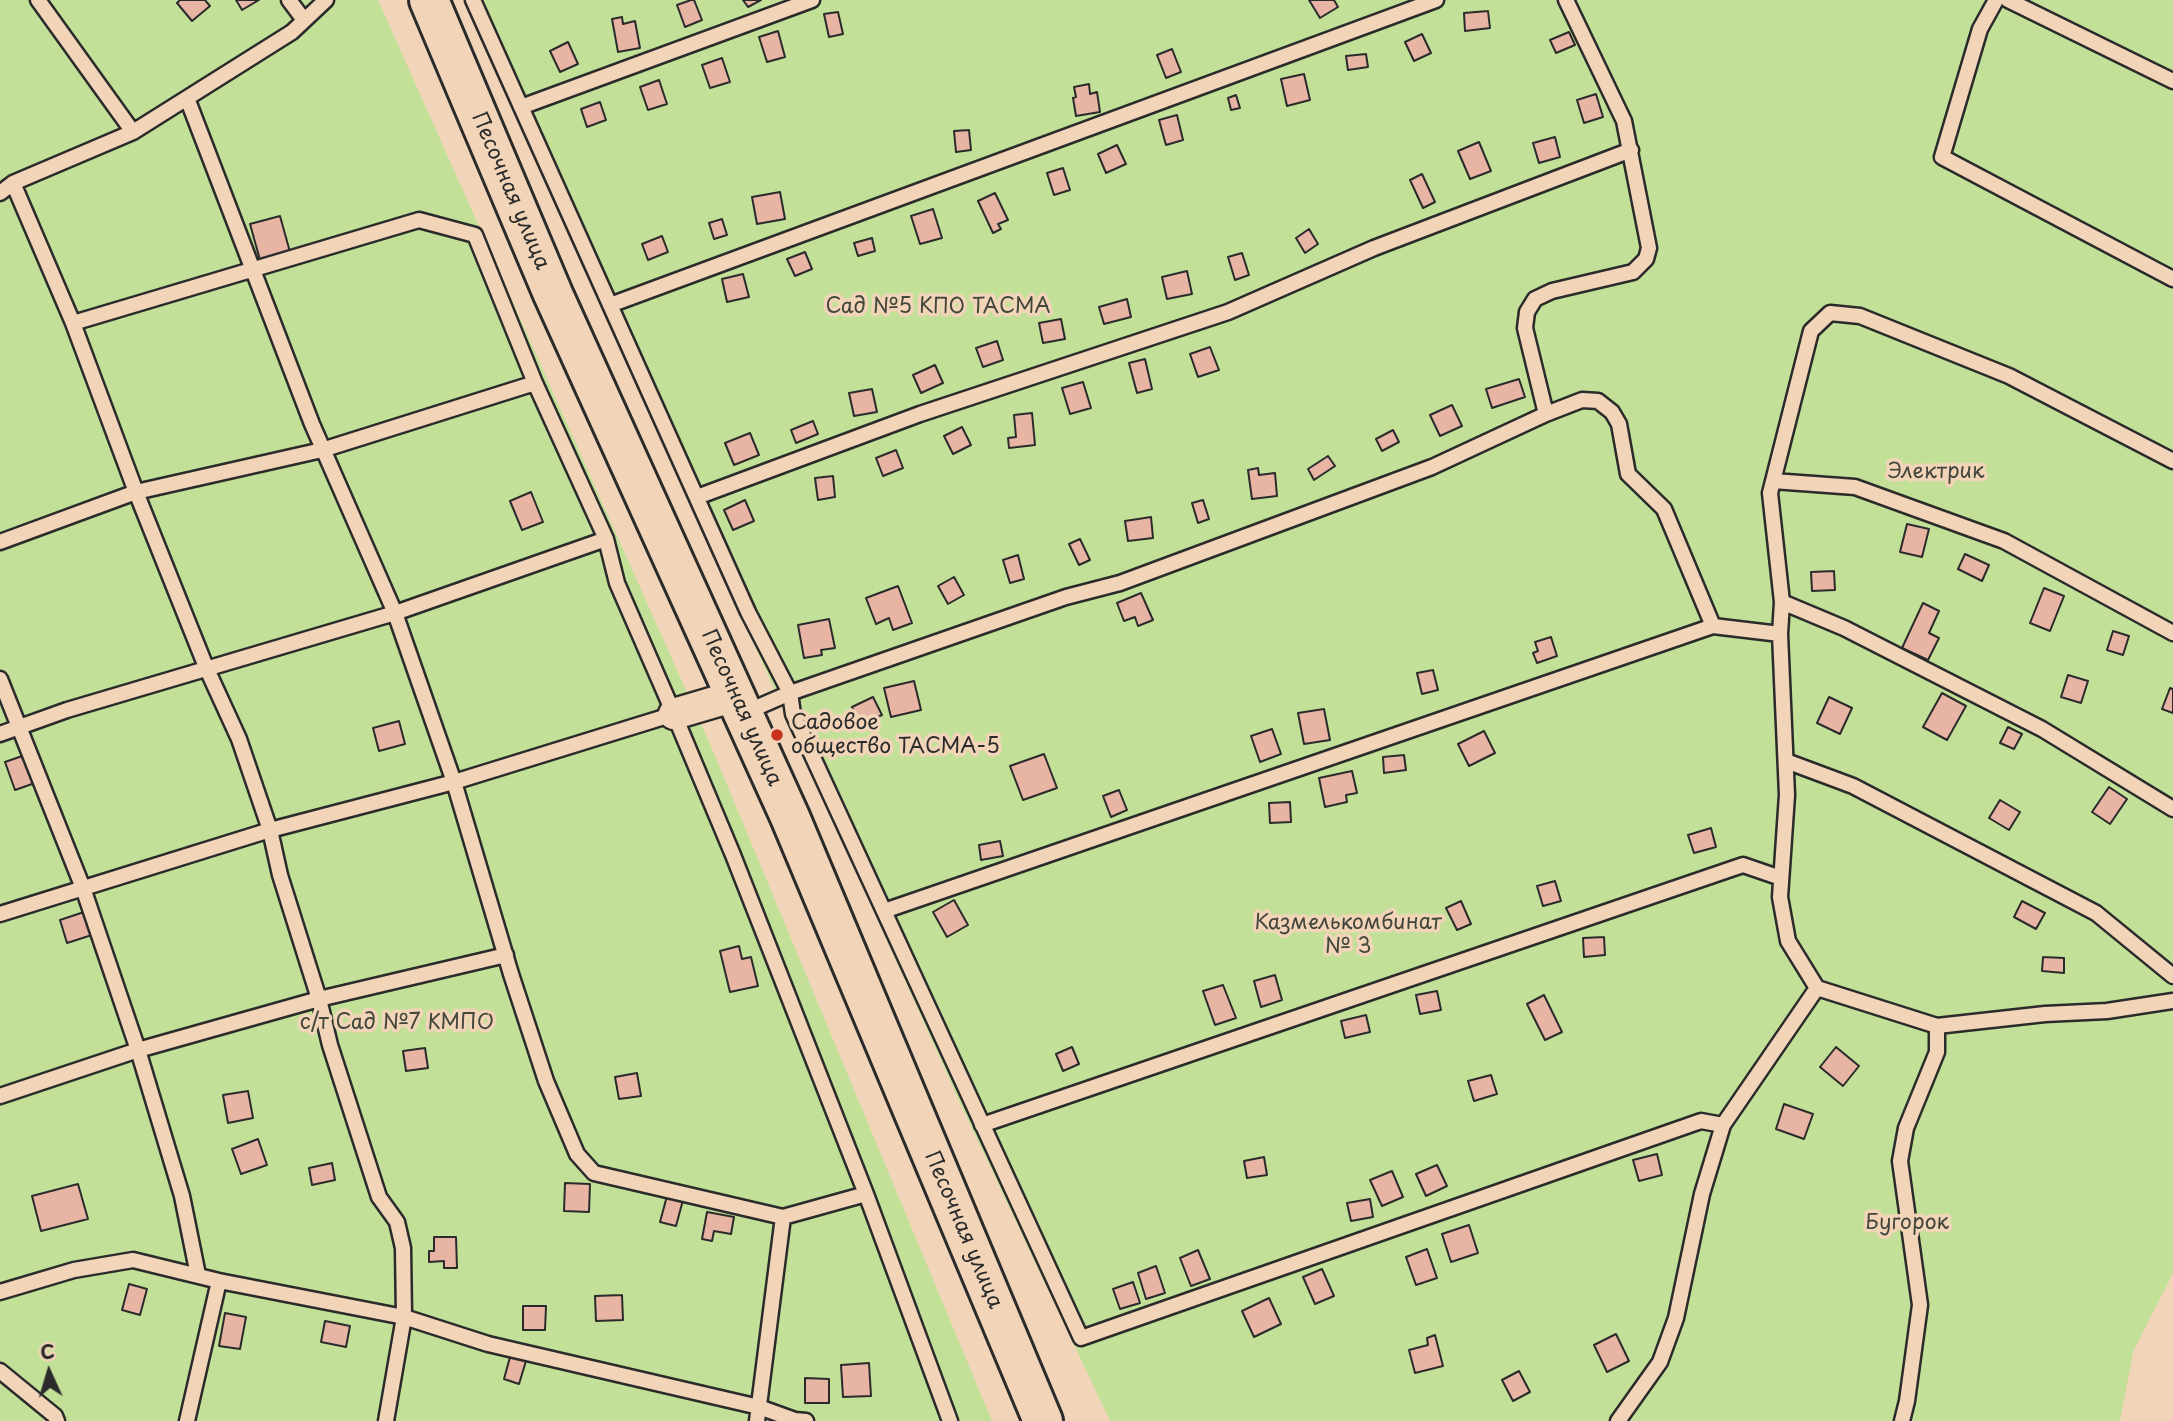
<!DOCTYPE html>
<html>
<head>
<meta charset="utf-8">
<style>
  body { margin:0 }
  #map { position:relative; width:2173px; height:1421px; overflow:hidden; background:#f2d5b8; font-family:"Playpen Sans",sans-serif }
  canvas { display:block }
  .north { position:absolute; left:14px; top:1337px; width:70px; height:70px; -webkit-text-stroke:5px #f2d5b8; paint-order:stroke; rotate:356deg; font-size:19px; font-weight:700; line-height:28px; text-align:center; color:#2b2b2b }
  .north::after { content:''; display:block; margin:auto; width:24px; height:32px; background:#2b2b2b; clip-path:polygon(50% 0,100% 100%,50% 72%,0 100%) }
</style>
</head>
<body>
<div id="map">
<canvas width="2173" height="1421"></canvas>
<div class="north">С</div>
</div>
<script>
const c = document.querySelector('canvas').getContext('2d');
c.lineJoin = 'round';
function fill(path, color) { c.fillStyle = color; c.fill(path, 'evenodd'); }
const toPath = rows => new Path2D(rows.map(r => 'M' + r).join(''));
function trace(path, color, width, dash) { c.strokeStyle = color; c.lineWidth = width; c.lineCap = dash ? 'butt' : 'round'; c.setLineDash(dash || []); c.stroke(path); }
function drawText(font, color, halo, rows, align = 'center') {
  c.font = font + ' "Playpen Sans",sans-serif'; c.lineWidth = 7; c.setLineDash([]); c.textBaseline = 'middle'; c.strokeStyle = halo; c.fillStyle = color; for (const [text, x, y, turn = 0] of rows) {
    c.save(); c.translate(x, y); c.rotate((+turn || 0) * Math.PI / 180); c.textAlign = isNaN(turn) ? turn : align; if (halo) c.strokeText(text, 0, 0); c.fillText(text, 0, 0); c.restore();
  }
}
fill(toPath([
  [0,0,378,0,710,744,992,1421,0,1421],
  [465,0,2173,0,2173,1273,2133,1352,2120,1421,1110,1421,960,1103]
]), '#c2e098');
const building = toPath([
  [180,0,205,0,210,6,192,21,177,3,180,0],
  [236,0,259,0,242,10,236,0],
  [691,0,694,0,702,20,685,27,677,5,691,0],
  [743,0,761,0,748,7,743,0],
  [1309,0,1334,0,1338,7,1320,18,1309,0],
  [1488,11,1490,28,1465,31,1464,13,1488,11],
  [838,12,843,34,829,37,824,14,838,12],
  [622,17,623,24,635,21,640,48,618,52,612,19,622,17],
  [778,31,785,57,767,62,759,37,778,31],
  [1569,32,1575,45,1556,53,1550,40,1569,32],
  [1422,34,1431,53,1414,61,1405,42,1422,34],
  [568,42,578,64,560,72,550,51,568,42],
  [1172,49,1181,72,1166,78,1157,55,1172,49],
  [1366,54,1368,67,1348,70,1346,56,1366,54],
  [722,58,730,82,710,88,702,65,722,58],
  [1304,74,1310,100,1287,106,1281,79,1304,74],
  [659,80,667,104,648,110,640,87,659,80],
  [1089,84,1090,94,1097,92,1100,112,1076,116,1073,98,1076,97,1074,87,1089,84],
  [1596,94,1603,117,1584,123,1577,100,1596,94],
  [1236,95,1240,108,1231,110,1228,98,1236,95],
  [600,102,606,120,587,127,581,109,600,102],
  [1177,115,1183,140,1166,145,1159,120,1177,115],
  [969,130,971,150,956,152,954,131,969,130],
  [1555,137,1560,157,1539,163,1533,143,1555,137],
  [1479,142,1491,171,1470,179,1458,151,1479,142],
  [1117,145,1126,164,1106,173,1098,154,1117,145],
  [1063,168,1070,190,1054,195,1047,173,1063,168],
  [1422,174,1435,202,1423,208,1410,180,1422,174],
  [780,192,785,219,757,224,752,197,780,192],
  [995,193,1008,220,998,224,1001,229,993,233,978,201,995,193],
  [933,209,942,238,920,244,911,216,933,209],
  [280,216,290,252,260,260,250,224,280,216],
  [722,219,727,235,714,239,709,223,722,219],
  [1309,229,1318,244,1305,253,1296,238,1309,229],
  [662,236,668,252,648,260,642,244,662,236],
  [872,238,875,251,858,256,854,243,872,238],
  [805,252,812,269,795,276,787,259,805,252],
  [1242,253,1249,275,1235,280,1228,257,1242,253],
  [1187,271,1192,294,1167,299,1162,277,1187,271],
  [743,274,749,297,727,302,722,279,743,274],
  [1127,299,1131,317,1104,324,1099,307,1127,299],
  [1061,319,1065,339,1043,343,1039,323,1061,319],
  [997,341,1003,360,983,367,976,348,997,341],
  [1210,347,1219,370,1198,377,1190,354,1210,347],
  [1145,359,1152,389,1137,393,1129,363,1145,359],
  [935,365,943,383,921,393,913,375,935,365],
  [1519,379,1525,397,1492,408,1486,389,1519,379],
  [1083,382,1091,408,1070,414,1062,388,1083,382],
  [872,389,877,412,854,416,849,393,872,389],
  [1452,405,1462,426,1440,436,1430,415,1452,405],
  [1032,413,1035,445,1009,448,1008,438,1016,437,1014,415,1032,413],
  [813,421,818,434,796,443,791,430,813,421],
  [962,427,971,445,953,454,944,436,962,427],
  [1393,430,1399,442,1382,451,1376,439,1393,430],
  [750,433,759,455,734,465,725,443,750,433],
  [896,450,903,468,883,476,876,458,896,450],
  [1328,456,1335,466,1314,480,1308,469,1328,456],
  [1258,468,1259,475,1275,473,1277,496,1252,499,1248,470,1258,468],
  [833,476,835,497,818,500,815,478,833,476],
  [531,492,543,522,522,530,510,501,531,492],
  [745,500,754,521,733,530,724,510,745,500],
  [1203,500,1209,519,1198,523,1192,503,1203,500],
  [1151,517,1153,538,1128,541,1125,521,1151,517],
  [1907,524,1929,529,1922,557,1900,552,1907,524],
  [1080,539,1090,560,1079,565,1069,544,1080,539],
  [1965,554,1989,565,1982,581,1958,569,1965,554],
  [1018,555,1024,579,1010,583,1003,560,1018,555],
  [1834,571,1835,590,1812,591,1811,572,1834,571],
  [954,577,964,595,948,604,938,586,954,577],
  [898,586,912,623,893,630,889,618,876,624,866,598,898,586],
  [2044,588,2064,596,2050,631,2030,623,2044,588],
  [1141,593,1153,620,1138,626,1135,617,1124,621,1117,603,1141,593],
  [1923,603,1939,611,1929,633,1939,638,1928,660,1902,648,1923,603],
  [829,619,835,648,821,650,822,655,804,658,798,625,829,619],
  [2113,631,2129,636,2123,655,2107,650,2113,631],
  [1551,637,1557,656,1537,663,1533,653,1538,651,1535,642,1551,637],
  [1433,670,1438,690,1422,694,1417,673,1433,670],
  [2068,675,2088,681,2081,703,2061,697,2068,675],
  [914,681,921,710,891,717,884,688,914,681],
  [2170,688,2173,689,2173,713,2162,709,2170,688],
  [1942,693,1966,706,1947,740,1923,727,1942,693],
  [873,697,882,715,861,725,852,707,873,697],
  [1829,697,1852,708,1840,734,1817,723,1829,697],
  [1324,709,1330,740,1304,744,1298,713,1324,709],
  [399,721,405,744,379,751,373,728,399,721],
  [2008,727,2022,734,2014,749,2000,743,2008,727],
  [1272,729,1281,754,1260,762,1251,736,1272,729],
  [1484,731,1495,753,1469,766,1458,744,1484,731],
  [1044,754,1057,788,1023,800,1010,766,1044,754],
  [25,755,35,783,15,790,5,762,25,755],
  [1404,755,1406,770,1384,773,1383,757,1404,755],
  [1352,771,1357,793,1346,795,1347,802,1325,807,1319,778,1352,771],
  [2109,787,2127,799,2110,824,2092,812,2109,787],
  [1119,790,1127,810,1111,817,1103,796,1119,790],
  [2000,800,2020,812,2009,830,1989,818,2000,800],
  [1290,802,1291,822,1270,823,1269,803,1290,802],
  [1711,828,1716,847,1694,853,1688,835,1711,828],
  [1000,841,1003,856,981,860,979,845,1000,841],
  [1555,881,1561,901,1543,906,1537,886,1555,881],
  [954,900,968,925,947,937,933,912,954,900],
  [1461,901,1471,924,1457,930,1446,908,1461,901],
  [2022,901,2045,913,2036,929,2014,917,2022,901],
  [84,912,92,935,67,943,60,920,84,912],
  [1604,937,1605,955,1584,957,1583,938,1604,937],
  [739,946,742,959,751,957,758,986,730,992,720,951,739,946],
  [2043,957,2064,958,2064,973,2042,971,2043,957],
  [1275,975,1282,1000,1261,1007,1254,981,1275,975],
  [1223,985,1236,1018,1215,1025,1203,991,1223,985],
  [1437,991,1441,1010,1420,1014,1416,995,1437,991],
  [1544,995,1562,1032,1545,1040,1527,1004,1544,995],
  [1366,1015,1370,1032,1345,1038,1341,1021,1366,1015],
  [1072,1047,1079,1064,1063,1071,1056,1054,1072,1047],
  [1836,1047,1859,1066,1843,1086,1820,1067,1836,1047],
  [425,1048,428,1068,406,1071,403,1051,425,1048],
  [637,1073,641,1096,619,1099,615,1077,637,1073],
  [1491,1075,1497,1094,1474,1101,1468,1081,1491,1075],
  [248,1091,253,1118,228,1123,223,1095,248,1091],
  [1784,1104,1813,1114,1804,1139,1776,1129,1784,1104],
  [258,1139,267,1165,241,1174,232,1149,258,1139],
  [1657,1154,1662,1175,1639,1181,1633,1160,1657,1154],
  [1264,1157,1267,1175,1247,1178,1244,1161,1264,1157],
  [332,1163,335,1180,312,1185,309,1168,332,1163],
  [1437,1165,1447,1186,1426,1196,1416,1174,1437,1165],
  [1392,1171,1403,1197,1382,1206,1370,1180,1392,1171],
  [565,1183,590,1184,589,1212,564,1211,565,1183],
  [78,1184,88,1219,41,1231,32,1196,78,1184],
  [667,1196,683,1200,676,1226,660,1222,667,1196],
  [1370,1199,1373,1217,1351,1221,1347,1203,1370,1199],
  [707,1212,734,1217,731,1234,714,1231,712,1241,702,1239,707,1212],
  [1469,1225,1478,1253,1451,1262,1442,1234,1469,1225],
  [434,1237,456,1237,457,1268,444,1268,444,1261,429,1262,429,1251,434,1251,434,1237],
  [1427,1249,1437,1278,1416,1285,1406,1257,1427,1249],
  [1198,1250,1210,1279,1191,1286,1180,1258,1198,1250],
  [1156,1266,1165,1293,1146,1299,1138,1273,1156,1266],
  [1322,1269,1334,1296,1315,1304,1303,1277,1322,1269],
  [1133,1282,1140,1303,1120,1309,1113,1289,1133,1282],
  [129,1284,147,1289,140,1315,122,1310,129,1284],
  [622,1295,623,1320,596,1321,595,1296,622,1295],
  [1269,1298,1281,1324,1254,1337,1242,1311,1269,1298],
  [523,1306,546,1306,545,1330,523,1330,523,1306],
  [225,1313,246,1317,240,1349,219,1346,225,1313],
  [325,1321,350,1326,346,1347,321,1342,325,1321],
  [1616,1334,1629,1361,1607,1372,1594,1345,1616,1334],
  [1435,1335,1443,1366,1415,1373,1409,1350,1428,1345,1427,1338,1435,1335],
  [510,1357,526,1361,519,1384,504,1379,510,1357],
  [869,1363,871,1396,843,1397,841,1365,869,1363],
  [1519,1371,1530,1392,1513,1401,1502,1380,1519,1371],
  [805,1378,829,1379,829,1403,805,1403,805,1378]
]);
fill(building, '#e8b4a4');
trace(building, '#2b2b2b', 2);
const lane = toPath([
  [38,0,133,132],
  [289,0,304,20],
  [473,0,748,612,790,693,793,714,1081,1338,1701,1121,1723,1125],
  [1996,0,1980,29,1942,157,2173,279],
  [2008,0,2173,81],
  [187,98,312,424,395,613,454,782,511,974,546,1081,577,1154,594,1173,783,1217,866,1194],
  [521,107,812,0],
  [13,183,73,323,136,492,206,667,239,739,270,830,280,875,319,999,330,1045,379,1197,397,1222,403,1248,404,1317,386,1421],
  [0,193,13,183,133,132,292,32,326,0],
  [610,305,1436,0],
  [73,323,419,220,475,235,535,383,606,539,617,583,674,714],
  [1546,414,1525,328,1527,312,1535,299,1552,291,1633,272,1646,259,1649,248,1624,121,1566,0],
  [1773,481,1855,487,2004,541,2173,633],
  [697,497,920,414,1228,312,1374,248,1631,150],
  [0,542,136,492,322,450,535,383],
  [1782,602,1844,628,2042,729,2173,809],
  [0,679,83,888,138,1050,182,1196,198,1275],
  [744,713,790,693,1066,597,1120,583,1432,467,1546,414,1582,400,1598,401,1612,412,1619,424,1628,474,1664,509,1713,626,1780,634],
  [0,734,67,710,395,613,606,539],
  [1786,761,1853,786,2096,913,2173,976],
  [884,911,1713,626],
  [0,914,270,830,454,782,674,714,733,855,866,1194,950,1421],
  [1937,1026,1817,988,1788,941,1780,897,1787,795,1780,634,1782,602,1770,493,1811,331,1830,313,1860,316,2009,376,2173,461],
  [0,1096,138,1050,319,999,506,955],
  [982,1125,1743,865,1781,878],
  [0,1292,74,1270,133,1260,219,1281,404,1317,488,1344,759,1407,795,1420,806,1421],
  [0,1371,55,1416,57,1421],
  [187,1421,219,1281],
  [757,1421,783,1217],
  [1618,1421,1660,1362,1676,1318,1702,1194,1723,1125,1817,988],
  [1902,1421,1907,1401,1920,1305,1900,1161,1906,1128,1937,1052,1937,1026,2045,1014,2107,1011,2173,1001]
]);
const street = toPath([
  [674,714,735,696]
]);
const secondary = toPath([
  [429,0,553,294,790,817,1043,1421]
]);
trace(lane, '#2b2b2b', 19);
trace(street, '#2b2b2b', 35);
trace(secondary, '#2b2b2b', 44);
trace(lane, '#f2d5b8', 14);
trace(street, '#f2d5b8', 30);
trace(secondary, '#f2d5b8', 38);
for (const [x, y, r, color] of [
  [777,735,7,"#c8321e"]
]) { const dot = new Path2D(); dot.arc(x, y, r, 0, 2 * Math.PI); c.fillStyle = color; c.fill(dot); trace(dot, '#f2d5b8', 2.5); }
drawText('21px', '#2b2b2b', '#f2d5b8', [
  ["Песочная улица",510,191,67],
  ["Песочная улица",741,708,66],
  ["Песочная улица",963,1230,67]
]);
drawText('21px', '#42463b', '#f2d5b8', [
  ["Сад №5 КПО ТАСМА",938,307],
  ["Электрик",1936,472],
  ["Казмелькомбинат",1348,923],
  ["№ 3",1348,947],
  ["с/т Сад №7 КМПО",397,1023],
  ["Бугорок",1907,1223]
]);
drawText('21px', '#2b2b2b', '#f2d5b8', [
  ["Садовое",791,723],
  ["общество ТАСМА-5",791,747]
], 'left');
</script>
</body>
</html>
